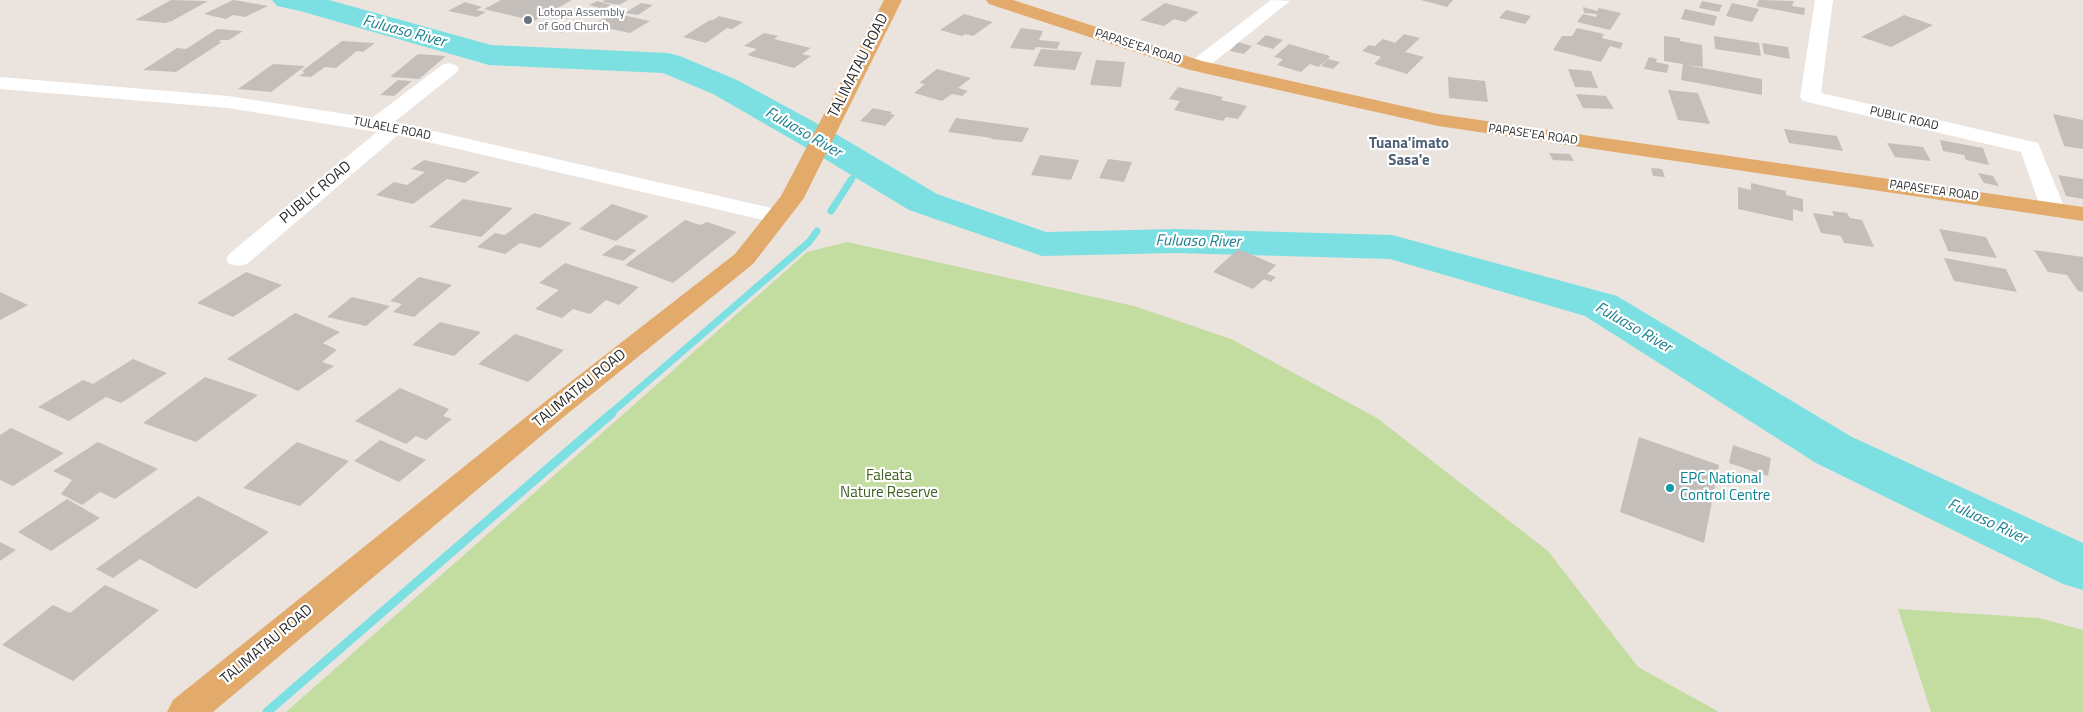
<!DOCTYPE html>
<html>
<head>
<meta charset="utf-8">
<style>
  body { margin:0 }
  canvas { display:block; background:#ebe3de }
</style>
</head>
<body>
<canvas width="2083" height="712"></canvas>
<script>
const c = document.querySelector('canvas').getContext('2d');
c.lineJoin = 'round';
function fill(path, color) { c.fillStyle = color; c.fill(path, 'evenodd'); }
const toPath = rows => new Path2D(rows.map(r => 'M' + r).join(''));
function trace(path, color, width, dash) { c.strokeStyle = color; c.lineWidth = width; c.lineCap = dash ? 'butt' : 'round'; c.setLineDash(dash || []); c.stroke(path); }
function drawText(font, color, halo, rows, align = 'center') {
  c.font = font + ' "Titillium Web",sans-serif'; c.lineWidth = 4.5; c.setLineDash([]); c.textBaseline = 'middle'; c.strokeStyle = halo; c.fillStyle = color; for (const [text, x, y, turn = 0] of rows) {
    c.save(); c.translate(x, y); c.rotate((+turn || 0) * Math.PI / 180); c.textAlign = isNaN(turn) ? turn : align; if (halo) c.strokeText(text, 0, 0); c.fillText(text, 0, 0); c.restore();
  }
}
fill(toPath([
  [847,242,1134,306,1231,339,1377,418,1548,551,1638,667,1719,712,286,712,807,252],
  [1898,609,2039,618,2083,630,2083,712,1931,712]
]), '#c3dca0');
trace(toPath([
  [850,182,861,165]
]), '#7ce0e3', 5.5);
trace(toPath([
  [831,211,851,180],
  [610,414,809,242,817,231]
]), '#7ce0e3', 7);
trace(toPath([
  [267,712,612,413]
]), '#7ce0e3', 9);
fill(toPath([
  [272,0,329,0,491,45,668,53,680,56,737,80,831,131,937,194,1046,232,1176,229,1392,235,1617,296,1852,437,2083,543,2083,590,2063,584,1816,463,1585,316,1390,259,1176,253,1042,256,909,210,805,147,713,94,663,73,489,65,300,11,277,6,272,0]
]), '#7ce0e3');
fill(toPath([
  [171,0,208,1,172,21,165,23,135,20],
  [233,0,234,0,268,6,245,17,233,15,226,19,204,14],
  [501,0,572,0,534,21,484,9],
  [605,0,628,0,619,5,602,2],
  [1421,0,1453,0,1447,7],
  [1759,0,1794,1,1792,6,1805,8,1804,15,1756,6],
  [597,1,611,5,603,9,589,5],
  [1702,1,1722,5,1719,12,1699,8],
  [465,2,482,7,476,10,486,12,477,17,448,11],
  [641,3,653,5,638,15,625,13],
  [1165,3,1199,12,1185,22,1174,19,1164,26,1140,20],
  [1732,3,1759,9,1752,22,1726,16],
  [1583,7,1597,11,1599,8,1621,13,1610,30,1577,22,1583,14,1596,17,1597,14,1584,13],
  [1685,9,1717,16,1714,26,1681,19],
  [1506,10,1531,16,1525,24,1499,18],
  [613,13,650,21,630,33,592,25],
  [964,14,993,22,973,36,965,34,962,36,940,30],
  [1904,15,1933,25,1891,47,1861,37],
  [719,16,743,22,732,29,727,28,706,43,683,37,710,20,713,20],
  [568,23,576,25,562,33,554,30],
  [1021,28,1043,31,1039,40,1060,42,1057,49,1036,47,1034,50,1010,48],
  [1577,28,1604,34,1602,38,1623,43,1620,49,1610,46,1601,62,1553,50,1562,36,1572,36],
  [217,29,243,31,229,40,221,40,218,42,222,42,176,72,143,70,177,48,186,49],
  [764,33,778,36,774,39,811,48,802,54,811,56,794,68,747,55,757,49,744,46],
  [1404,34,1420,38,1405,52,1424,57,1407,74,1374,64,1381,57,1362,51,1369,45,1375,46,1383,39,1395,43],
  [1266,35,1283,40,1273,49,1256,44],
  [1664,36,1680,38,1680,41,1702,45,1703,67,1686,65,1762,79,1762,95,1681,80,1683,64,1664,61],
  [1714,36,1759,43,1761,56,1715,49],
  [342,41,375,43,363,52,357,51,336,68,325,67,311,77,299,76,305,72,302,71],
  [1238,42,1252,46,1244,54,1230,51],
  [1762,43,1788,47,1790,59,1764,54],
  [1289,44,1330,56,1328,59,1340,62,1333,69,1321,66,1328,59,1318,67,1310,64,1301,72,1277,65,1283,59,1274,57],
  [1041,49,1082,52,1075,70,1033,66],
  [418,54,446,56,419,79,390,77],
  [1649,57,1657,59,1656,62,1669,65,1667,73,1644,69],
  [1096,60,1125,62,1121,87,1090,85],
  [273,64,305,66,271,92,238,89],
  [937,69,971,78,958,88,968,91,962,96,952,94,942,101,914,93,925,84,919,83],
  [1568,69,1591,71,1598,88,1575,87],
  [1448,77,1485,81,1488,102,1449,98],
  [398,80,412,81,394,96,380,95],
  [1178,87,1223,97,1221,100,1247,106,1238,119,1226,117,1223,121,1174,110,1180,101,1169,99],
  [1668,90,1698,93,1710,124,1678,120],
  [1576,94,1606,96,1614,109,1583,108],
  [873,108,892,112,890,114,895,115,885,126,860,121],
  [2053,114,2083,120,2083,149,2064,146],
  [956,118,1029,128,1022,142,991,139,992,138,948,132],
  [1784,129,1837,136,1843,151,1789,143],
  [1940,140,1983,148,1989,165,1966,160,1964,155,1943,151],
  [1887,143,1923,147,1931,161,1895,157],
  [1549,153,1570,154,1574,161,1553,160],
  [1040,155,1079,160,1071,180,1031,175],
  [1108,159,1132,162,1124,182,1099,178],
  [424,160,480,172,465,183,447,179,413,204,376,195,394,182,407,185,425,172,411,169],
  [1651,168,1662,169,1665,177,1653,176],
  [1978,173,1993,176,1999,186,1984,183],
  [2058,175,2083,179,2083,199,2066,196],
  [1751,183,1786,191,1786,195,1803,199,1803,212,1793,209,1793,221,1738,209,1738,187,1751,190],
  [463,199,513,208,481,237,429,227],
  [612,204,649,216,616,241,579,229],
  [1832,211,1847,213,1850,218,1862,220,1874,247,1844,243,1841,236,1821,233,1813,213,1834,216],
  [534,213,572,223,540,248,520,243,505,254,477,247,495,233,505,235],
  [685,220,700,225,707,222,737,232,673,283,625,265],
  [1939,229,1986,237,1997,258,1948,251],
  [616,245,637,250,623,261,602,255],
  [1238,249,1276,265,1267,274,1276,277,1271,282,1264,279,1253,289,1213,272],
  [2034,250,2083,257,2083,292,2078,291,2067,275,2048,272],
  [1944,258,2006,269,2017,292,1954,281],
  [565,263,639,287,619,305,606,300,590,314,573,309,562,318,535,309,559,290,539,283],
  [246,272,282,285,233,317,197,303],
  [419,277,452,285,414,317,393,312,402,304,390,301],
  [0,292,28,305,0,320],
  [352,297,390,306,366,326,327,317],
  [295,313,340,332,323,343,337,350,322,362,334,366,298,391,227,359],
  [440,322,481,332,454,356,412,345],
  [515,334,564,350,528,382,478,364],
  [133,359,167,373,121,403,106,397,69,421,38,407,83,380,93,384],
  [205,377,258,395,196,442,143,423],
  [400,388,449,409,443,416,452,419,426,440,416,436,406,444,355,421],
  [11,428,64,453,13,486,0,480,0,435],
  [1639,437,1719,465,1704,543,1620,512],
  [380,440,426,460,399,482,354,461],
  [98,442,158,469,115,499,100,492,82,505,61,494,72,480,53,471],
  [297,442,349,461,300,506,243,488],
  [1733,445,1771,458,1768,476,1729,463],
  [198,496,269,532,196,589,140,559,113,578,96,569],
  [67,499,100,518,51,551,18,532],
  [0,542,16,550,0,561],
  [105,585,159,610,73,681,2,645,53,605,70,613]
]), '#c4beba');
fill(toPath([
  [1271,0,1290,1,1204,70,1197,72,1190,70,1187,66,1190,62,1271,0],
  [1815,0,1833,0,1821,93,2038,143,2065,209,2061,214,2053,216,2045,214,2041,209,2021,152,1803,101,1800,97,1815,0],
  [449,63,456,65,459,69,456,73,394,122,776,209,784,211,788,216,784,221,776,223,398,135,247,264,238,266,229,264,226,259,229,254,377,132,228,108,0,89,0,77,228,96,372,118,442,65,449,63]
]), '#fff');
fill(toPath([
  [884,0,902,0,804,198,753,264,566,415,213,712,167,712,173,700,546,401,735,254,781,196,884,0],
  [986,0,1013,0,1202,61,1438,114,2083,207,2083,221,1438,126,1190,70,989,4,986,0]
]), '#e3ab6b');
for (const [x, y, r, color] of [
  [528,20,5,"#6b7280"],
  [1670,488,5,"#0f9aa8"]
]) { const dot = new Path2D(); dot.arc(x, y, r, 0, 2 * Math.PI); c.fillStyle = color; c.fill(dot); trace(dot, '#fff', 2); }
drawText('12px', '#5b616d', '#fff', [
  ["Lotopa Assembly",538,13],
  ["of God Church",538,27]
], 'left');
drawText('12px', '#2b2b2b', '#fff', [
  ["PAPASE'EA ROAD",1138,47,18],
  ["PUBLIC ROAD",1904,119,13],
  ["TULAELE ROAD",392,129,11],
  ["PAPASE'EA ROAD",1533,135,8],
  ["PAPASE'EA ROAD",1934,191,8]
]);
drawText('15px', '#2b2b2b', '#fff', [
  ["TALIMATAU ROAD",859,66,-63],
  ["PUBLIC ROAD",316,193,-40],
  ["TALIMATAU ROAD",580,389,-39],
  ["TALIMATAU ROAD",267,645,-40]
]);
drawText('bold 15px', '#4f6077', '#fff', [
  ["Tuana'imato",1409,144],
  ["Sasa'e",1409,161]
]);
drawText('15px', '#3e6121', '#fff', [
  ["Faleata",889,476],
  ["Nature Reserve",889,493]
]);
drawText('15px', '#0d838f', '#fff', [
  ["EPC National",1680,479],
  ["Control Centre",1680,496]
], 'left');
drawText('italic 16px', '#1b828f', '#fff', [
  ["Fuluaso River",404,32,15],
  ["Fuluaso River",803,133,30],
  ["Fuluaso River",1198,242,1],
  ["Fuluaso River",1633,328,30],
  ["Fuluaso River",1987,522,25]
]);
</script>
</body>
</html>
